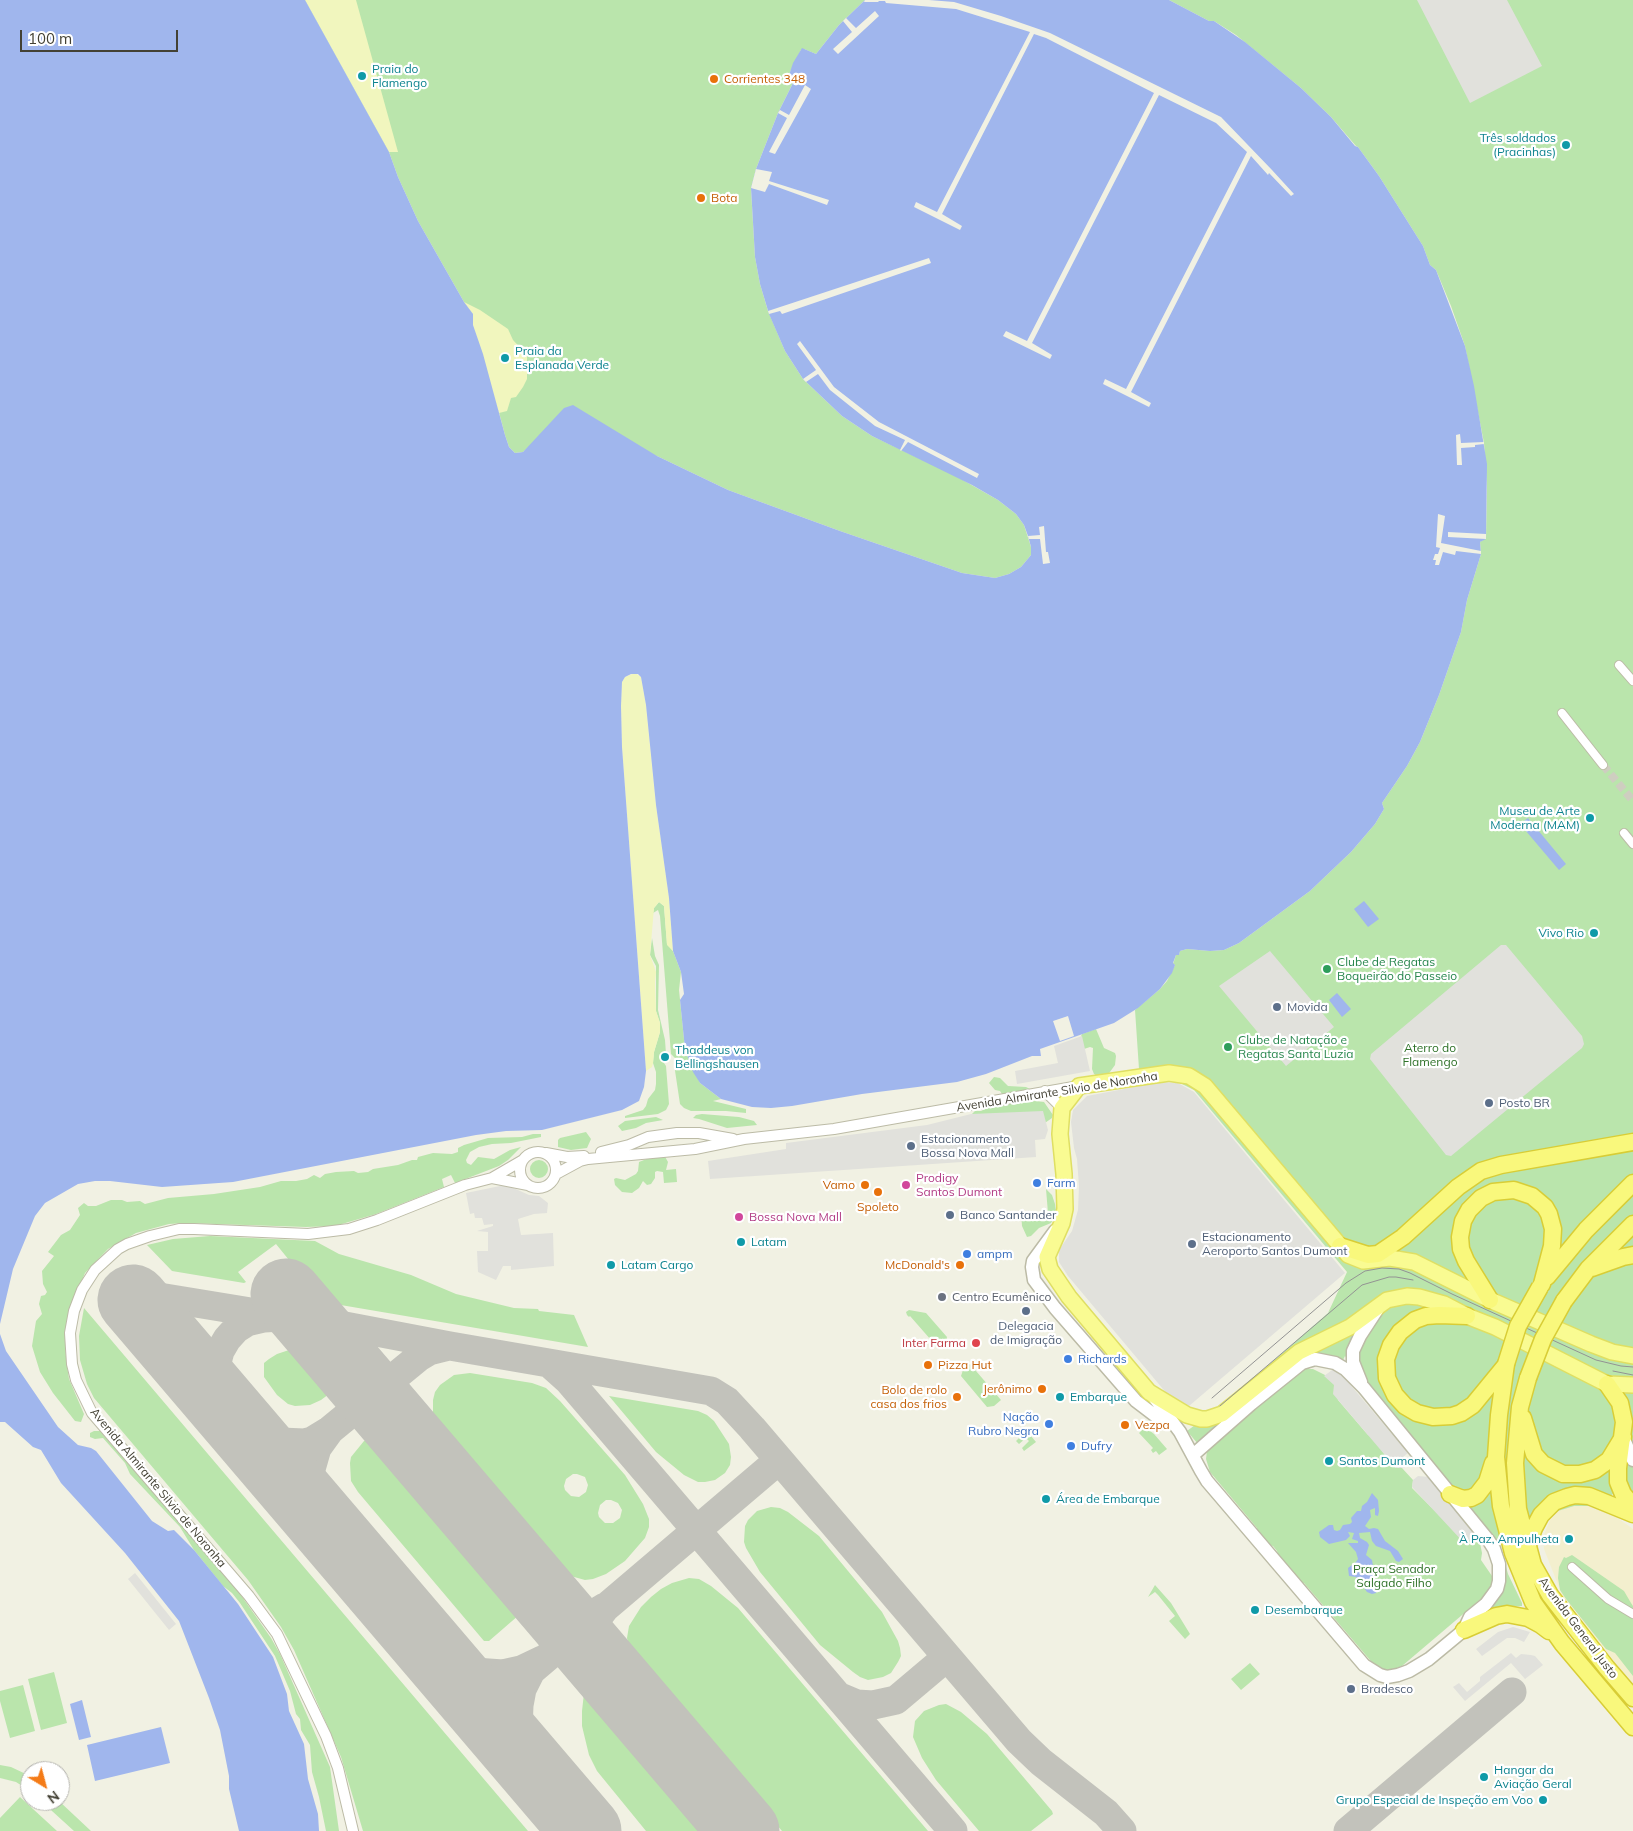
<!DOCTYPE html>
<html>
<head>
<meta charset="utf-8">
<style>
  body { margin:0 }
  #map { position:relative; width:1633px; height:1831px; overflow:hidden; background:#f1f1e3; font-family:Mulish,sans-serif }
  canvas { display:block }
  .north { position:absolute; left:20px; top:1761px; width:50px; height:50px; box-sizing:border-box; background:#fff; border:1px solid #b4b3ae; border-radius:50%; rotate:143deg; font-size:14px; font-weight:700; line-height:20px; text-align:center; color:#434134 }
  .north::after { content:''; display:block; margin:auto; width:18px; height:22px; background:#f47b17; clip-path:polygon(50% 0,100% 100%,50% 72%,0 100%) }
  .scale { position:absolute; left:20px; top:30px; width:158px; height:22px; box-sizing:border-box; border:2px solid #434134; border-top:0; padding-left:6px; font-size:15px; line-height:18px; white-space:nowrap; color:#434134; -webkit-text-stroke:4px #fff; paint-order:stroke }
</style>
</head>
<body>
<div id="map">
<canvas width="1633" height="1831"></canvas>
<div class="north">N</div>
<div class="scale">100 m</div>
</div>
<script>
const c = document.querySelector('canvas').getContext('2d');
c.lineJoin = 'round';
function fill(path, color) { c.fillStyle = color; c.fill(path, 'evenodd'); }
const toPath = rows => new Path2D(rows.map(r => 'M' + r).join(''));
function trace(path, color, width, dash) { c.strokeStyle = color; c.lineWidth = width; c.lineCap = dash ? 'butt' : 'round'; c.setLineDash(dash || []); c.stroke(path); }
function drawText(font, color, halo, rows, align = 'center') {
  c.font = font + ' Mulish,sans-serif'; c.lineWidth = 4.5; c.setLineDash([]); c.textBaseline = 'middle'; c.strokeStyle = halo; c.fillStyle = color; for (const [text, x, y, turn = 0] of rows) {
    c.save(); c.translate(x, y); c.rotate((+turn || 0) * Math.PI / 180); c.textAlign = isNaN(turn) ? turn : align; if (halo) c.strokeText(text, 0, 0); c.fillText(text, 0, 0); c.restore();
  }
}
fill(toPath([
  [1576,1504,1602,1507,1633,1529,1633,1686,1562,1595,1544,1549,1543,1537,1550,1520,1558,1511]
]), '#f3efce');
fill(toPath([
  [305,0,865,0,839,25,816,54,804,49,801,50,789,74,794,81,778,113,756,169,751,189,755,257,760,284,768,311,785,351,803,379,842,416,872,436,954,475,998,500,1016,514,1024,525,1031,547,1031,555,1021,567,1009,574,995,578,962,573,840,531,728,490,657,456,530,446,523,452,515,453,509,447,505,435,473,314,464,302,418,221,398,177,389,152],
  [1169,0,1633,0,1633,1385,1629,1390,1633,1391,1633,1451,1631,1444,1631,1420,1628,1400,1629,1446,1623,1477,1609,1500,1594,1506,1574,1506,1558,1511,1539,1524,1499,1542,1508,1574,1522,1603,1522,1606,1487,1608,1503,1579,1502,1555,1498,1543,1493,1542,1480,1526,1471,1531,1468,1536,1469,1540,1480,1543,1482,1553,1481,1560,1492,1576,1492,1582,1488,1593,1402,1666,1392,1670,1384,1670,1376,1667,1304,1583,1295,1582,1288,1577,1285,1572,1284,1564,1279,1559,1277,1551,1273,1546,1264,1544,1257,1532,1257,1528,1210,1472,1206,1459,1207,1451,1214,1442,1293,1374,1302,1369,1313,1369,1331,1378,1336,1388,1338,1400,1368,1435,1377,1437,1381,1443,1382,1451,1396,1468,1402,1468,1413,1480,1412,1488,1431,1507,1436,1509,1443,1506,1447,1513,1450,1514,1454,1511,1454,1505,1457,1501,1460,1501,1345,1356,1343,1360,1323,1355,1314,1354,1300,1358,1290,1365,1198,1444,1187,1431,1195,1425,1209,1425,1223,1420,1294,1358,1305,1351,1332,1340,1327,1331,1304,1342,1259,1376,1220,1410,1219,1408,1328,1313,1347,1272,1194,1090,1170,1078,1139,1069,1135,1010,1160,989,1167,981,1175,965,1173,964,1176,955,1179,955,1180,951,1187,949,1210,951,1224,950,1239,943,1310,891,1351,852,1375,824,1384,809,1382,803,1407,766,1420,742,1439,695,1461,632,1467,600,1481,554,1480,542,1486,538,1487,486,1484,443,1465,346,1451,306,1436,270,1430,265,1423,246,1379,176,1358,147,1356,146,1331,117,1301,88,1236,35,1214,21,1209,21],
  [659,902,664,906,667,944,673,951,681,972,679,990,685,1049,700,1083,721,1099,713,1101,746,1109,746,1113,726,1111,691,1111,684,1108,680,1104,674,1064,675,1058,671,1054,660,916,658,910,653,913,654,908],
  [652,938,655,956,659,965,658,1010,665,1040,666,1054,662,1057,662,1060,666,1066,669,1104,666,1110,658,1114,625,1118,625,1116,643,1110,646,1106,648,1099,655,1090,656,1084,656,1072,653,1063,654,1052,660,1032,660,1023,656,1011,656,966,650,955],
  [1096,1029,1104,1048,1115,1053,1116,1056,1115,1065,1107,1076,1097,1076,1094,1074,1092,1069,1093,1048,1090,1047,1084,1049,1078,1043,1082,1034],
  [994,1077,1000,1078,1008,1086,1026,1087,1030,1089,1031,1098,1034,1101,1044,1102,1053,1115,1052,1118,1042,1125,971,1115,975,1111,981,1111,991,1106,1000,1096,1002,1094,1000,1091,995,1090,989,1083],
  [702,1114,739,1117,754,1121,757,1125,727,1128,699,1119,693,1118,696,1115],
  [656,1117,663,1120,646,1123,636,1128,622,1131,618,1126,625,1121],
  [586,1132,591,1139,587,1148,571,1150,558,1147,558,1140,560,1138],
  [533,1134,541,1134,541,1137,511,1143,492,1144,479,1147,470,1152,466,1160,467,1163,471,1165,478,1157,494,1159,510,1150,521,1147,508,1160,499,1166,455,1183,451,1175,442,1179,444,1187,376,1214,335,1226,306,1227,185,1223,169,1224,136,1233,108,1249,85,1273,70,1310,65,1336,66,1358,69,1379,84,1414,81,1422,75,1421,53,1393,40,1372,32,1346,36,1321,42,1314,39,1304,41,1296,45,1295,47,1292,43,1284,42,1271,54,1256,48,1252,61,1235,70,1230,80,1215,78,1208,84,1203,88,1206,96,1206,111,1200,122,1200,127,1202,140,1201,145,1204,168,1198,214,1194,260,1187,281,1181,296,1181,307,1179,314,1175,320,1178,325,1174,336,1172,354,1171,358,1173,368,1172,373,1169,398,1165,412,1160,417,1160,418,1157,433,1153,452,1154,458,1152,458,1148,464,1145,488,1138,522,1137],
  [664,1155,668,1162,666,1170,676,1169,677,1182,664,1183,663,1172,657,1171,655,1172,655,1178,651,1184,647,1185,643,1181,639,1188,632,1193,622,1192,615,1185,614,1179,616,1178,625,1180,636,1174,638,1171,639,1162,649,1158],
  '530 1169a9 9 0 1 1 18 0a9 9 0 1 1-18 0Z',
  [1046,1189,1052,1195,1055,1204,1056,1211,1053,1219,1051,1223,1039,1228,1031,1236,1027,1237,1022,1226,1021,1212,1025,1212,1026,1219,1030,1218,1030,1214,1048,1213],
  [210,1236,315,1241,339,1254,411,1275,456,1294,514,1308,538,1309,539,1311,574,1315,588,1347,323,1302,276,1244,238,1272,246,1282,244,1283,172,1271,147,1245,173,1239],
  [84,1308,528,1831,363,1831,341,1757,294,1650,281,1627,248,1580,94,1398,87,1384,80,1360,79,1336],
  [909,1310,926,1313,947,1337,946,1341,938,1348,910,1316,909,1317,907,1315,906,1312],
  [295,1348,302,1349,304,1351,337,1388,321,1400,310,1405,295,1406,288,1404,277,1395,264,1377,264,1363,269,1359,277,1354],
  [970,1364,1001,1400,994,1406,987,1407,961,1376,963,1370],
  [470,1373,532,1383,546,1388,560,1401,625,1475,643,1504,649,1519,649,1527,645,1538,625,1561,606,1574,593,1579,585,1580,567,1575,555,1565,440,1429,433,1417,433,1400,435,1392,440,1385,454,1375],
  [573,1474,577,1474,585,1477,588,1485,586,1492,579,1497,571,1496,565,1490,564,1486,566,1479],
  [606,1500,611,1500,618,1503,622,1510,620,1518,613,1523,605,1523,599,1517,598,1513,600,1505],
  [609,1396,698,1411,707,1415,714,1421,729,1444,731,1457,730,1465,725,1473,715,1480,705,1482,698,1482,684,1475,656,1452],
  [1145,1427,1154,1434,1167,1449,1159,1455,1156,1451,1153,1453,1151,1450,1153,1448,1139,1433],
  [1019,1429,1026,1430,1036,1442,1024,1451,1022,1448,1029,1441,1026,1438,1019,1444,1016,1441,1021,1436,1018,1432],
  [94,1431,100,1431,236,1588,271,1638,280,1654,330,1767,339,1831,326,1831,319,1797,312,1772,310,1745,301,1730,300,1719,296,1714,290,1691,275,1656,240,1603,232,1593,223,1586,194,1550,180,1527,130,1474,125,1463,103,1438,95,1439,90,1437,90,1433],
  [370,1438,519,1612,519,1615,489,1641,484,1641,358,1492,351,1481,350,1463,351,1457,364,1441],
  [1628,1457,1633,1464,1633,1494,1624,1474],
  [771,1507,780,1508,788,1512,819,1536,882,1612,898,1641,900,1648,901,1656,898,1662,891,1673,883,1677,868,1680,860,1677,853,1672,820,1645,760,1572,746,1548,744,1542,745,1526,748,1520,757,1511],
  [1572,1555,1624,1591,1631,1603,1633,1606,1633,1676,1615,1653,1606,1649,1566,1599,1560,1590,1558,1578,1559,1567,1564,1557,1566,1558],
  [689,1578,699,1579,711,1586,738,1608,928,1831,782,1831,630,1652,627,1638,629,1626,641,1607,651,1597,661,1589,672,1583],
  [1155,1585,1171,1603,1190,1634,1185,1639,1169,1621,1175,1616,1158,1595,1155,1592,1148,1597],
  [1250,1663,1260,1674,1241,1690,1231,1679],
  [54,1672,67,1723,41,1730,28,1679],
  [23,1685,35,1731,10,1738,0,1701,0,1691],
  [586,1692,704,1831,646,1831,597,1771,589,1755,582,1726,582,1711,584,1693],
  [946,1704,961,1712,987,1734,1052,1811,1053,1814,1031,1831,979,1831,936,1780,922,1758,913,1737,915,1721,924,1711,939,1705],
  [0,1765,11,1767,30,1776,30,1791,16,1782,0,1778],
  [20,1797,57,1831,0,1831,0,1818],
  [41,1801,59,1801,91,1831,74,1831]
]), '#bae5ac');
fill(toPath([
  [305,0,356,0,398,152,389,152],
  [464,302,480,310,508,329,513,340,527,355,527,379,523,387,516,397,511,398,507,411,499,413,473,325,473,314],
  [635,673,641,677,646,705,656,805,669,898,673,951,667,945,664,906,659,902,654,908,650,955,656,972,655,982,656,1011,660,1023,660,1032,654,1052,653,1063,652,1067,646,1071,622,747,621,706,622,682,625,677]
]), '#f1f6be');
fill(toPath([
  [1417,0,1507,0,1542,66,1470,103],
  [1501,945,1506,945,1582,1036,1584,1044,1582,1048,1451,1156,1446,1155,1370,1059,1371,1054],
  [1270,951,1334,1027,1286,1066,1219,986],
  [1082,1036,1090,1071,1017,1084,1015,1071,1058,1063,1054,1046],
  [1161,1082,1178,1083,1194,1092,1345,1273,1189,1406,1178,1403,1168,1395,1068,1276,1059,1262,1059,1250,1072,1231,1078,1210,1079,1186,1077,1159,1074,1148,1071,1122,1073,1110,1087,1096],
  [1043,1111,1048,1130,1045,1139,1035,1140,1036,1157,710,1179,708,1161,786,1149,786,1143,927,1125,971,1114],
  [500,1186,509,1186,529,1195,539,1196,548,1203,547,1213,534,1214,518,1219,521,1235,553,1233,554,1266,511,1270,511,1266,503,1266,496,1280,478,1272,477,1251,488,1251,488,1232,477,1231,493,1226,493,1224,484,1225,482,1218,475,1218,474,1213,470,1214,466,1193],
  [1332,1370,1342,1375,1408,1453,1403,1457,1408,1464,1402,1468,1396,1468,1333,1394,1334,1385,1324,1376],
  [1418,1476,1429,1477,1477,1534,1465,1544,1412,1487,1413,1480],
  [135,1573,176,1624,169,1630,128,1579],
  [1513,1627,1530,1632,1524,1642,1515,1638,1507,1638,1482,1656,1476,1649,1498,1632],
  [1511,1653,1516,1658,1521,1654,1531,1655,1535,1656,1543,1665,1525,1679,1511,1663,1465,1701,1453,1687,1459,1683,1467,1692,1480,1681,1480,1677]
]), '#e1e1dc');
fill(toPath([
  [0,0,305,0,389,152,398,177,418,221,464,302,473,314,473,325,483,354,505,435,509,447,515,453,523,452,564,408,573,405,657,456,728,490,840,531,962,573,995,578,1009,574,1021,567,1031,555,1031,547,1028,536,1024,525,1016,514,998,500,972,485,872,436,842,416,803,379,785,351,769,314,760,284,755,257,751,188,756,169,778,113,794,81,789,75,793,63,802,48,816,54,839,25,865,0,1169,0,1209,21,1214,21,1245,42,1301,88,1331,117,1355,146,1358,147,1379,176,1423,246,1430,265,1436,270,1465,346,1474,386,1487,464,1486,539,1480,542,1481,554,1467,600,1461,632,1439,695,1420,742,1407,766,1382,803,1384,809,1375,824,1351,852,1310,891,1239,943,1224,950,1210,951,1187,949,1180,951,1179,955,1176,955,1173,963,1175,965,1172,973,1160,989,1138,1008,1114,1023,1040,1049,1041,1056,1032,1056,986,1074,957,1082,862,1094,792,1106,771,1108,752,1107,721,1099,700,1083,693,1072,685,1049,680,1000,684,994,681,972,673,951,669,898,656,805,646,705,641,677,638,674,631,674,625,677,622,682,621,706,622,747,646,1071,644,1087,639,1101,622,1110,542,1130,506,1131,476,1135,233,1182,162,1187,110,1181,95,1181,78,1184,45,1203,35,1216,13,1269,0,1324,0,1331],
  [1528,818,1566,864,1559,870,1520,824],
  [1364,901,1379,919,1368,927,1354,909],
  [1337,993,1351,1009,1342,1017,1329,1000],
  [0,1334,6,1351,58,1427,78,1445,91,1448,96,1451,152,1521,168,1531,174,1530,194,1550,238,1604,273,1657,287,1694,289,1711,304,1744,308,1779,318,1814,319,1831,239,1831,229,1789,229,1776,220,1730,209,1698,179,1621,125,1553,61,1483,41,1450,33,1447,5,1422,0,1422],
  [1372,1493,1378,1500,1379,1511,1378,1516,1375,1515,1375,1508,1370,1510,1371,1517,1365,1526,1369,1529,1374,1528,1378,1529,1385,1541,1398,1551,1403,1559,1399,1562,1396,1561,1390,1551,1376,1546,1372,1541,1370,1532,1359,1533,1360,1538,1367,1542,1369,1545,1366,1555,1372,1560,1377,1590,1376,1593,1372,1594,1367,1592,1356,1577,1349,1576,1348,1568,1356,1562,1358,1559,1356,1552,1348,1543,1358,1543,1358,1541,1352,1539,1354,1533,1348,1532,1350,1536,1346,1540,1329,1544,1320,1537,1319,1532,1329,1525,1333,1525,1334,1530,1337,1531,1340,1530,1343,1525,1350,1524,1352,1522,1351,1518,1357,1511,1361,1511,1362,1506,1367,1502],
  [82,1700,91,1737,79,1740,70,1704],
  [161,1727,170,1763,95,1781,87,1745]
]), '#a0b6ed');
fill(toPath([
  [865,0,929,0,954,2,1001,16,1050,33,1221,117,1272,170,1294,194,1291,196,1269,173,1268,175,1251,156,1131,392,1151,403,1149,407,1103,384,1105,379,1126,389,1247,152,1216,123,1159,95,1032,343,1052,355,1050,359,1003,336,1006,331,1027,341,1154,93,1046,38,1034,34,942,214,962,226,960,230,914,207,916,202,937,212,1030,32,956,9,886,3,885,1,879,1,878,2,864,2],
  [875,11,879,16,838,54,833,49,852,32,843,21,846,18,856,28],
  [805,85,811,89,775,154,769,152,787,118,778,113,780,110,789,115],
  [756,169,772,172,769,181,829,200,827,205,769,184,765,192,751,188],
  [929,258,931,263,782,314,780,311,769,314,768,311],
  [800,341,834,387,879,422,979,474,977,478,908,442,901,451,900,450,905,440,875,426,830,390,818,374,806,382,803,379,816,370,797,344],
  [1460,434,1461,443,1484,442,1484,444,1475,445,1475,447,1461,448,1462,465,1457,465,1456,435],
  [1438,514,1445,516,1441,543,1481,551,1481,554,1456,551,1455,555,1443,552,1439,565,1435,565,1436,560,1433,560,1435,554,1438,554,1440,548,1436,547],
  [1044,526,1046,552,1048,552,1050,563,1043,564,1040,539,1029,539,1028,536,1040,535,1039,527],
  [1448,532,1486,534,1486,539,1448,537],
  [1068,1016,1074,1036,1060,1041,1053,1021]
]), '#f1f1e3');
trace(toPath([
  [144,1312,145,1301,153,1296,269,1315],
  [550,1364,569,1381,953,1831],
  [395,1376,391,1392,392,1407,397,1420,405,1432],
  [228,1409,219,1394,216,1381,216,1366,220,1351,227,1339,236,1329,247,1322,264,1318,281,1317,308,1319,450,1346,711,1391,727,1401,752,1428,1019,1741,1041,1762,1106,1813,1122,1831],
  [246,1430,265,1438,281,1442,304,1443,312,1441,330,1430,419,1357,429,1351,449,1346],
  [322,1520,310,1487,311,1469,317,1448,330,1430],
  [547,1599,568,1613,578,1615,595,1613,605,1607],
  [422,1638,439,1653,458,1666,474,1672,503,1674,521,1670,542,1660],
  [603,1664,593,1641,593,1633,598,1617,605,1608],
  [838,1696,857,1704,873,1705,896,1700,947,1657],
  [534,1770,518,1738,518,1731,519,1705,522,1689,531,1671,779,1460],
  [1348,1831,1512,1692]
]), '#c2c2bb', 29);
trace(toPath([
  [286,1294,744,1831],
  [133,1300,586,1831]
]), '#c2c2bb', 71);
trace(toPath([
  [1603,765,1633,801]
]), '#cecec0', 8, [8, 4]);
const pedestrian = toPath([
  [1619,665,1633,681],
  [1562,713,1603,765],
  [1624,833,1633,844],
  [1572,1567,1608,1599,1633,1614]
]);
const minor = toPath([
  [1045,1091,1062,1108],
  [601,1152,629,1145,648,1137,677,1133,699,1133,733,1139],
  '520 1170a18 18 0 1 1 36 0a18 18 0 1 1-36 0Z',
  [546,1153,567,1157,584,1156],
  [556,1174,580,1161,588,1159,695,1149,744,1139,834,1129,1079,1086],
  [492,1178,528,1185],
  [353,1831,338,1768,326,1736,277,1634,249,1596,92,1413,76,1380,72,1364,70,1333,74,1311,82,1290,95,1270,118,1249,127,1244,150,1236,179,1229,194,1229,308,1234,349,1229,377,1220,465,1185,492,1178,523,1160]
]);
const tertiary = toPath([
  [1055,1231,1033,1261,1032,1267,1034,1280,1055,1308,1136,1401,1157,1417,1174,1424],
  [1361,1382,1353,1362,1353,1351,1360,1336,1377,1310],
  [1153,1396,1180,1432,1201,1471,1207,1481,1364,1665,1380,1675,1387,1677,1398,1675,1409,1671,1429,1659,1464,1630,1470,1617,1486,1604,1497,1589,1499,1581,1499,1564,1494,1549,1489,1541,1364,1388,1345,1369,1335,1363,1315,1359,1302,1363,1251,1404,1193,1455],
  [1623,1437,1633,1460]
]);
const primary = toPath([
  [1633,1356,1612,1352,1591,1344,1490,1300,1414,1262,1390,1258,1363,1261,1348,1255,1205,1086,1189,1076,1169,1073,1079,1086,1062,1108,1060,1134,1064,1174,1065,1209,1062,1223,1047,1257,1050,1269,1069,1297,1149,1392,1187,1415,1201,1419,1207,1419,1222,1414,1299,1352,1350,1327,1387,1300,1407,1296,1419,1297,1444,1304,1467,1316,1495,1327,1607,1384,1633,1385]
]);
const trunk = toPath([
  [1340,1246,1368,1255,1378,1254,1403,1237,1458,1187,1481,1171,1501,1165,1633,1142],
  [1592,1268,1623,1257,1633,1255],
  [1547,1277,1586,1230,1633,1183],
  [1490,1300,1466,1261,1461,1249,1460,1237,1463,1221,1469,1210,1481,1198,1493,1192,1514,1190,1532,1196,1545,1207,1549,1214,1553,1229,1552,1246,1542,1284],
  [1564,1301,1588,1269,1633,1224],
  [1467,1316,1439,1315,1426,1316,1415,1320,1400,1332,1391,1345,1386,1359,1387,1378,1395,1395,1405,1406,1417,1413,1433,1417,1452,1416,1461,1413,1473,1405,1505,1366],
  [1506,1364,1499,1415,1496,1457,1501,1506,1513,1553,1533,1602,1562,1643,1633,1727],
  [1528,1378,1520,1407,1515,1463,1518,1509,1533,1565,1550,1595,1607,1668,1633,1698],
  [1607,1384,1620,1403,1624,1422,1618,1468,1618,1482,1623,1494,1633,1506],
  [1523,1418,1534,1454,1543,1464,1563,1474,1580,1474,1595,1470,1609,1460,1623,1437],
  [1450,1494,1463,1499,1471,1498,1477,1495,1487,1482,1493,1463],
  [1527,1547,1534,1528,1541,1515,1554,1502,1567,1497,1575,1495,1589,1496,1633,1514],
  [1464,1630,1496,1616,1507,1614,1528,1618,1541,1625,1549,1631]
]);
trace(pedestrian, '#bcbba6', 10);
trace(minor, '#bcbba6', 12);
trace(tertiary, '#bcbba6', 15);
trace(primary, '#dfdf63', 18);
trace(trunk, '#d8cd36', 19);
trace(pedestrian, '#fff', 8);
trace(minor, '#fff', 10);
trace(tertiary, '#fff', 12);
trace(primary, '#f9fb92', 15);
trace(trunk, '#f9f87c', 16);
trace(toPath([
  [1613,1371,1633,1375],
  [1212,1398,1346,1283,1365,1271,1382,1268,1399,1269,1410,1273,1452,1294,1596,1360,1621,1366,1633,1367],
  [1220,1406,1362,1285,1389,1277,1396,1277,1413,1280]
]), '#939393', 1);
const trunkBridge = toPath([
  [1506,1364,1518,1326,1540,1287],
  [1528,1378,1543,1339,1564,1301]
]);
trace(trunkBridge, '#d8cd36', 19, []);
trace(trunkBridge, '#f9f87c', 16);
for (const [x, y, r, color] of [
  [362,76,5,"#0f9aa8"],
  [714,79,5,"#e8710a"],
  [1566,145,5,"#0f9aa8"],
  [701,198,5,"#e8710a"],
  [505,358,5,"#0f9aa8"],
  [1590,818,5,"#0f9aa8"],
  [1594,933,5,"#0f9aa8"],
  [1327,969,5,"#2e9e5b"],
  [1277,1007,5,"#5c6f8a"],
  [1228,1047,5,"#2e9e5b"],
  [665,1057,5,"#0f9aa8"],
  [1489,1103,5,"#5c6f8a"],
  [911,1146,5,"#5c6f8a"],
  [1037,1183,5,"#3f7fe0"],
  [865,1185,5,"#e8710a"],
  [906,1185,5,"#d1479c"],
  [878,1192,5,"#e8710a"],
  [950,1215,5,"#5c6f8a"],
  [739,1217,5,"#d1479c"],
  [741,1242,5,"#0f9aa8"],
  [1192,1244,5,"#5c6f8a"],
  [967,1254,5,"#3f7fe0"],
  [611,1265,5,"#0f9aa8"],
  [960,1265,5,"#e8710a"],
  [942,1297,5,"#6b7280"],
  [1026,1311,5,"#5c6f8a"],
  [976,1343,5,"#e0444e"],
  [1068,1359,5,"#3f7fe0"],
  [928,1365,5,"#e8710a"],
  [1042,1389,5,"#e8710a"],
  [957,1397,5,"#e8710a"],
  [1060,1397,5,"#0f9aa8"],
  [1049,1424,5,"#3f7fe0"],
  [1125,1425,5,"#e8710a"],
  [1071,1446,5,"#3f7fe0"],
  [1329,1461,5,"#0f9aa8"],
  [1046,1499,5,"#0f9aa8"],
  [1569,1539,5,"#0f9aa8"],
  [1255,1610,5,"#0f9aa8"],
  [1351,1689,5,"#5c6f8a"],
  [1484,1777,5,"#0f9aa8"],
  [1543,1800,5,"#0f9aa8"]
]) { const dot = new Path2D(); dot.arc(x, y, r, 0, 2 * Math.PI); c.fillStyle = color; c.fill(dot); trace(dot, '#fff', 2); }
drawText('12px', '#0d838f', '#fff', [
  ["Praia do",372,69],
  ["Flamengo",372,83],
  ["Três soldados",1556,138,"right"],
  ["(Pracinhas)",1556,152,"right"],
  ["Praia da",515,351],
  ["Esplanada Verde",515,365],
  ["Museu de Arte",1580,811,"right"],
  ["Moderna (MAM)",1580,825,"right"],
  ["Vivo Rio",1584,933,"right"],
  ["Thaddeus von",675,1050],
  ["Bellingshausen",675,1064],
  ["Latam",751,1242],
  ["Latam Cargo",621,1265],
  ["Embarque",1070,1397],
  ["Santos Dumont",1339,1461],
  ["Área de Embarque",1056,1499],
  ["À Paz, Ampulheta",1559,1539,"right"],
  ["Desembarque",1265,1610],
  ["Hangar da",1494,1770],
  ["Aviação Geral",1494,1784],
  ["Grupo Especial de Inspeção em Voo",1533,1800,"right"]
], 'left');
drawText('12px', '#c56008', '#fff', [
  ["Corrientes 348",724,79],
  ["Bota",711,198],
  ["Vamo",855,1185,"right"],
  ["Spoleto",878,1207,"center"],
  ["McDonald's",950,1265,"right"],
  ["Pizza Hut",938,1365],
  ["Jerônimo",1032,1389,"right"],
  ["Bolo de rolo",947,1390,"right"],
  ["casa dos frios",947,1404,"right"],
  ["Vezpa",1135,1425]
], 'left');
drawText('12px', '#27864d', '#fff', [
  ["Clube de Regatas",1337,962],
  ["Boqueirão do Passeio",1337,976],
  ["Clube de Natação e",1238,1040],
  ["Regatas Santa Luzia",1238,1054]
], 'left');
drawText('12px', '#4e5e75', '#fff', [
  ["Movida",1287,1007],
  ["Posto BR",1499,1103],
  ["Estacionamento",921,1139],
  ["Bossa Nova Mall",921,1153],
  ["Banco Santander",960,1215],
  ["Estacionamento",1202,1237],
  ["Aeroporto Santos Dumont",1202,1251],
  ["Delegacia",1026,1326,"center"],
  ["de Imigração",1026,1340,"center"],
  ["Bradesco",1361,1689]
], 'left');
drawText('12px', '#2f7229', '#fff', [
  ["Aterro do",1430,1048],
  ["Flamengo",1430,1062],
  ["Praça Senador",1394,1569],
  ["Salgado Filho",1394,1583]
]);
drawText('12px', '#434134', '#fff', [
  ["Avenida Almirante Silvio de Noronha",1057,1092,-9],
  ["Avenida Almirante Silvio de Noronha",158,1488,50],
  ["Avenida General Justo",1578,1628,53]
]);
drawText('12px', '#b23c85', '#fff', [
  ["Prodigy",916,1178],
  ["Santos Dumont",916,1192],
  ["Bossa Nova Mall",749,1217]
], 'left');
drawText('12px', '#366cbe', '#fff', [
  ["Farm",1047,1183],
  ["ampm",977,1254],
  ["Richards",1078,1359],
  ["Nação",1039,1417,"right"],
  ["Rubro Negra",1039,1431,"right"],
  ["Dufry",1081,1446]
], 'left');
drawText('12px', '#5b616d', '#fff', [
  ["Centro Ecumênico",952,1297]
], 'left');
drawText('12px', '#be3a42', '#fff', [
  ["Inter Farma",966,1343]
], 'right');
</script>
</body>
</html>
